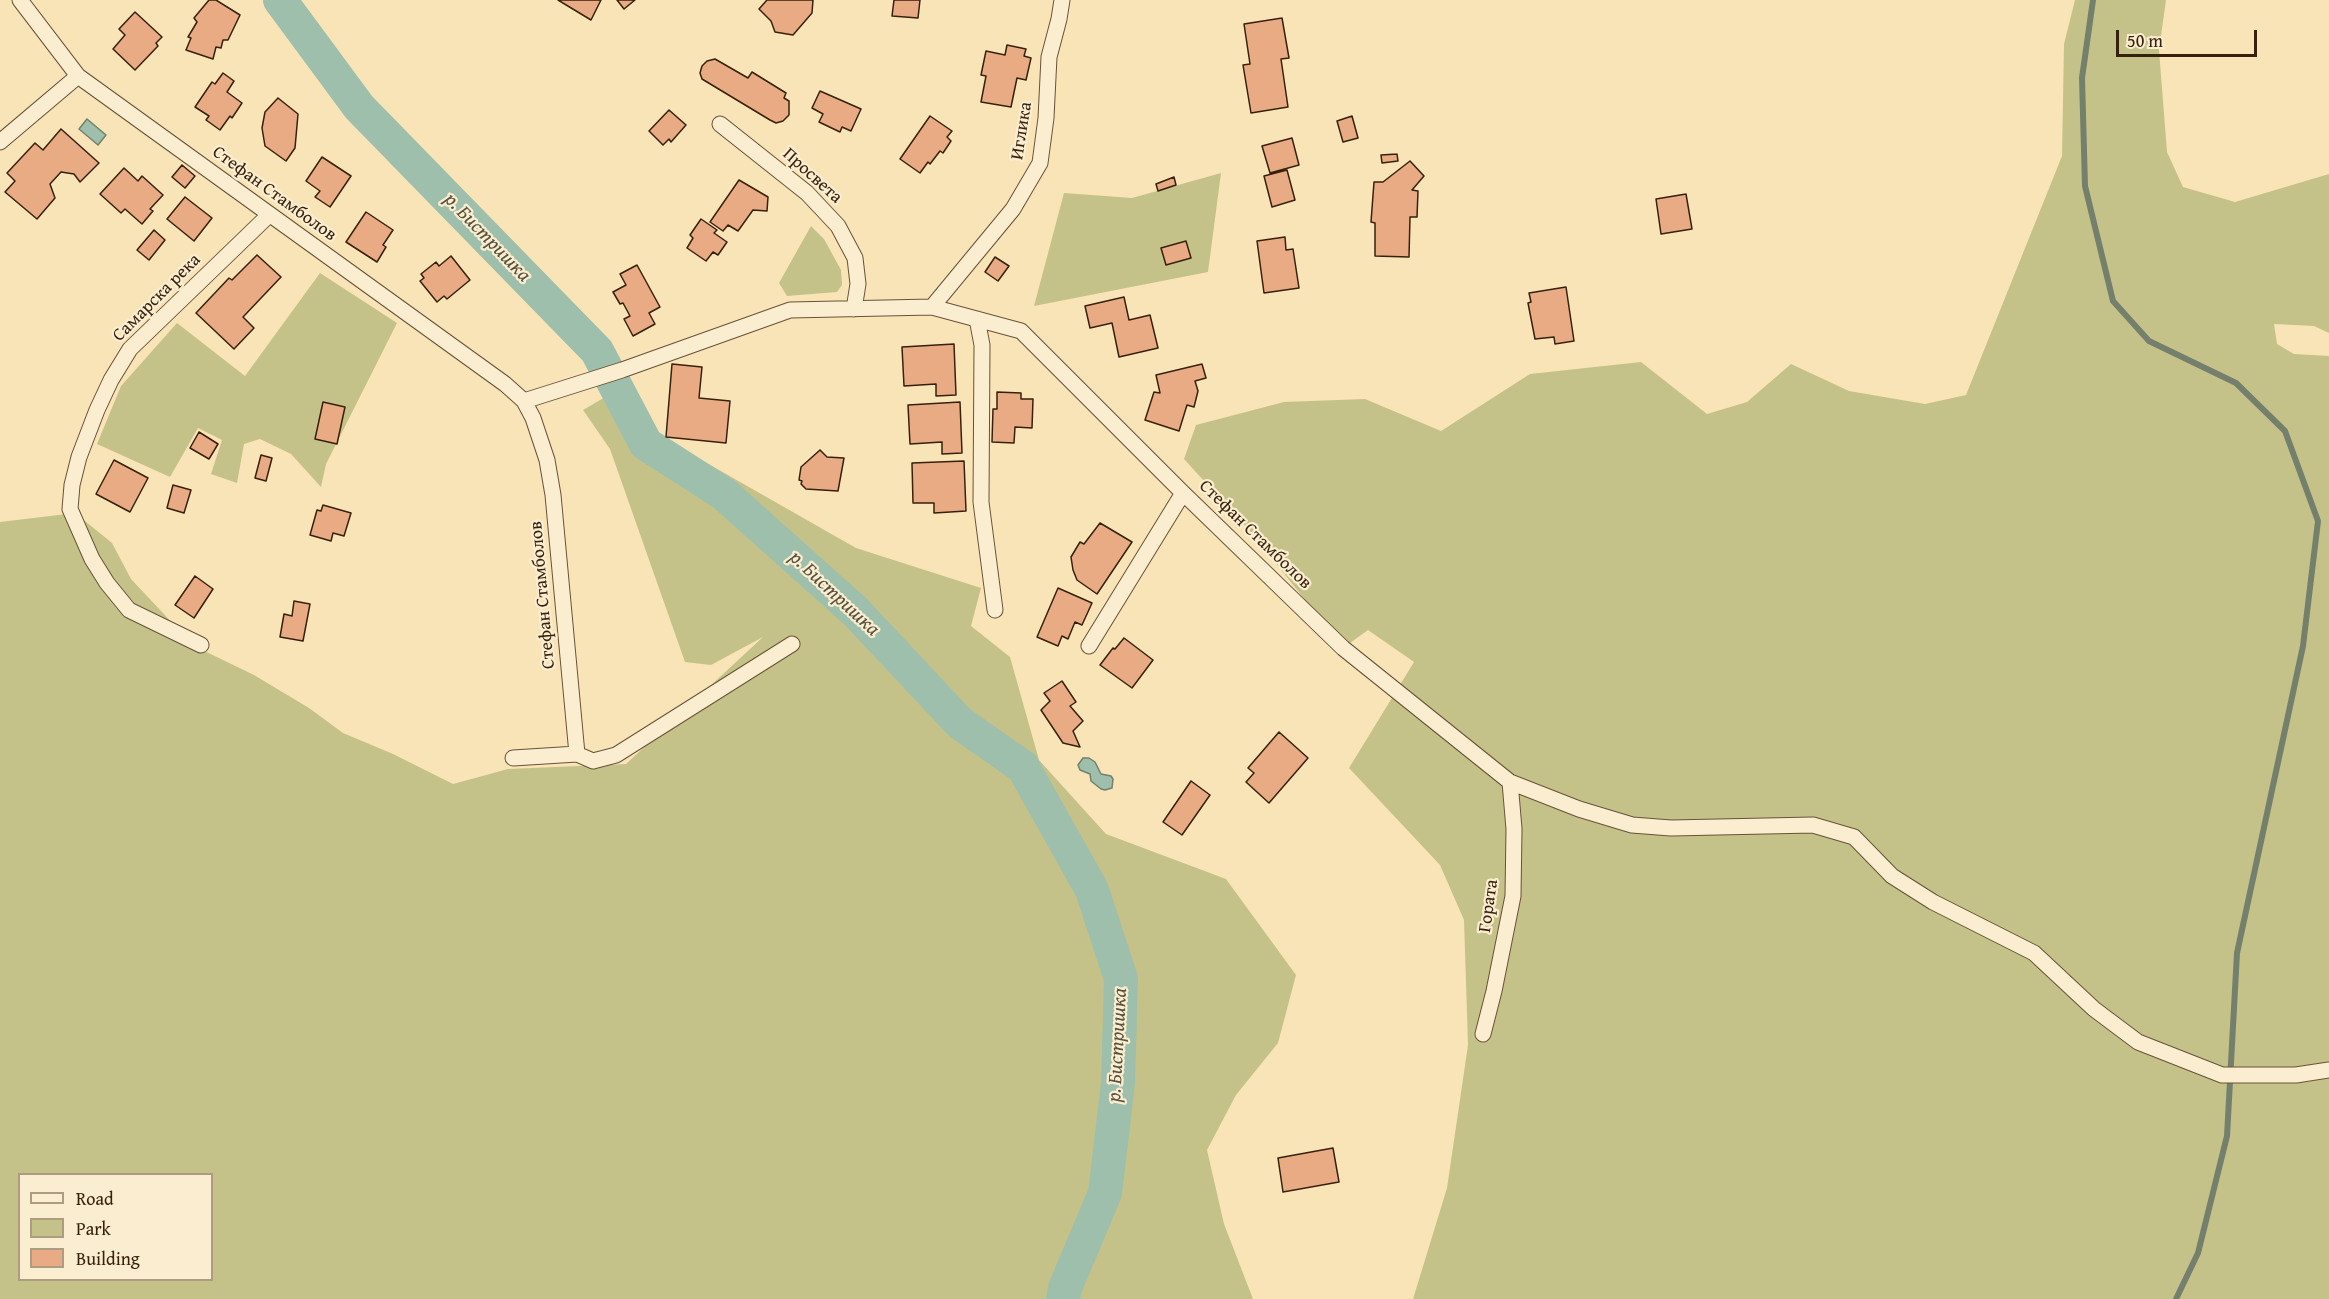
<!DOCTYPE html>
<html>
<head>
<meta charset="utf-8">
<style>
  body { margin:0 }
  #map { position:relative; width:2329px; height:1299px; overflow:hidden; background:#f9e4b7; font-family:"Gentium Book Plus",serif }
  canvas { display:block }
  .legend { position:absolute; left:18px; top:1173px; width:195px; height:108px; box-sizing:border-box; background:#fbedd0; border:2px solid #ad9b82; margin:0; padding:8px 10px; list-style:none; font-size:18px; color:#37210d }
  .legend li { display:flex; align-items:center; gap:12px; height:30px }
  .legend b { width:30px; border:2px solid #ad9b82 }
  .scale { position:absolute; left:2116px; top:30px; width:141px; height:27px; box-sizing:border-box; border:3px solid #37210d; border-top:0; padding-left:8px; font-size:18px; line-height:21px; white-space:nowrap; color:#37210d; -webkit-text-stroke:4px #fbedd0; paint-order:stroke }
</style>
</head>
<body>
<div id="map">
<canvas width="2329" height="1299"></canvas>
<ul class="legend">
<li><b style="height:8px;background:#fbedd0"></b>Road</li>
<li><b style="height:16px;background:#c5c289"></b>Park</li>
<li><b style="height:16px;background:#e8ab84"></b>Building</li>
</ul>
<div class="scale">50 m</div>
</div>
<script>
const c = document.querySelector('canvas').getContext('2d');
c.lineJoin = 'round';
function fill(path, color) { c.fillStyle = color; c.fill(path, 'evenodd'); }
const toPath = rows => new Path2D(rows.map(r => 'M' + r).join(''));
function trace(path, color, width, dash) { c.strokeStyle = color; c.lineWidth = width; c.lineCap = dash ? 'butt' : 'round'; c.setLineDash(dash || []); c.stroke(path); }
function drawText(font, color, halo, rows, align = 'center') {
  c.font = font + ' "Gentium Book Plus",serif'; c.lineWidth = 4.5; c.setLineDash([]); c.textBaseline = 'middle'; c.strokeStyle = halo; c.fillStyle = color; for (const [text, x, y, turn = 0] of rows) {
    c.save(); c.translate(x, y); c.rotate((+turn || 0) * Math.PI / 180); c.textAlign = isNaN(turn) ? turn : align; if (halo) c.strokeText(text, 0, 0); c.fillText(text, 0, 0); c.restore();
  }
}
fill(toPath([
  [2075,0,2166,0,2159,50,2167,152,2183,187,2235,202,2329,174,2329,333,2314,326,2274,324,2277,344,2294,354,2329,356,2329,1299,1413,1299,1447,1188,1468,1045,1464,920,1440,865,1349,768,1414,662,1368,630,1343,648,1256,538,1184,459,1196,425,1284,402,1365,399,1441,431,1530,374,1641,362,1707,414,1747,402,1791,364,1849,391,1925,404,1966,395,2062,156,2064,44],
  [1221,173,1208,272,1034,306,1064,193,1132,198],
  [811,226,824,239,841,270,842,285,837,292,787,296,779,283],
  [320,273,397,323,326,464,321,487,291,454,260,439,244,444,237,483,211,474,222,440,198,428,170,477,97,444,121,386,177,323,245,376],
  [624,386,648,434,705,462,856,548,981,588,971,626,1010,657,1039,760,1106,834,1226,879,1296,975,1278,1043,1236,1095,1207,1150,1224,1224,1253,1299,0,1299,0,522,75,513,112,543,131,579,194,646,254,675,309,708,343,733,393,754,453,784,508,769,626,764,763,637,711,665,685,662,610,449,583,410],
  [20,1174,212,1174,212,1280,20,1280]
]), '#c5c289');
const water = toPath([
  [87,119,106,135,98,145,79,129,87,119],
  [1083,758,1089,758,1095,762,1101,774,1111,776,1113,779,1112,788,1105,790,1101,789,1091,781,1090,774,1080,770,1078,765,1083,758]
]);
fill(water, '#9ebfab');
trace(water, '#75806c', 1.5);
trace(toPath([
  [2093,0,2082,78,2085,186,2113,301,2149,341,2236,383,2285,431,2318,521,2303,646,2237,953,2227,1136,2198,1253,2176,1299]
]), '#75806c', 6);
trace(toPath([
  [280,0,359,107,597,351,646,444,724,494,856,612,960,723,1023,767,1092,890,1121,979,1118,1083,1105,1193,1065,1288,1063,1299]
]), '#9ebfab', 34);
const building = toPath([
  [209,0,216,0,240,15,228,40,223,40,221,48,216,47,213,59,186,50,191,38,188,37,197,22,194,18,209,0],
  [558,0,601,0,591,20,558,0],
  [617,0,635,0,624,9,617,0],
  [767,0,813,0,812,13,793,35,775,32,771,21,759,9,767,0],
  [894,0,920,0,918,18,892,16,894,0],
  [135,12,162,37,156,43,158,46,135,70,113,49,125,35,119,29,135,12],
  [1282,18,1289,58,1281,59,1288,107,1251,113,1243,65,1250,64,1244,24,1282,18],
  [1007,45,1026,49,1024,56,1031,58,1026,80,1017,78,1011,107,981,102,986,76,981,75,986,51,1005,55,1007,45],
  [715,59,748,78,752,72,786,93,784,98,789,101,789,115,783,121,776,123,770,120,702,79,700,73,702,66,707,61,715,59],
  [223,73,234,81,227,92,242,103,232,118,230,116,220,130,206,120,209,116,195,107,212,82,215,84,223,73],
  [820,91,861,109,851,131,842,127,840,132,819,122,823,114,812,108,820,91],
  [278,98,298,114,295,148,286,161,265,146,262,128,265,112,278,98],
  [669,110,686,125,671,142,669,139,663,145,649,131,669,110],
  [930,116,952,131,947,137,951,141,943,153,940,151,930,164,928,162,920,173,900,159,930,116],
  [1352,116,1358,138,1343,142,1337,121,1352,116],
  [61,129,99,163,80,182,74,174,61,172,50,184,55,198,37,219,5,192,15,181,7,173,35,143,43,150,61,129],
  [1292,138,1299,165,1270,173,1262,146,1292,138],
  [1397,154,1398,161,1382,163,1381,155,1397,154],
  [322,157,351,176,330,207,315,197,320,191,306,181,322,157],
  [1410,161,1424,176,1412,190,1418,191,1417,217,1410,217,1409,257,1375,256,1375,223,1371,222,1374,182,1383,182,1410,161],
  [182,165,195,176,185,188,172,177,182,165],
  [124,168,138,181,142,176,163,195,150,209,153,211,142,224,125,209,121,213,100,194,124,168],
  [1287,170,1295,200,1272,207,1264,176,1287,170],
  [1174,177,1176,185,1158,191,1156,184,1174,177],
  [739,180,768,197,767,211,753,210,738,231,728,225,723,231,710,222,739,180],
  [1686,194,1692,229,1661,234,1656,199,1686,194],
  [185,197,212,218,194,241,167,219,185,197],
  [366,212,393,230,383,245,386,247,377,262,346,242,366,212],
  [701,219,717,230,714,233,727,242,718,255,713,252,706,261,687,248,693,238,690,235,701,219],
  [154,230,165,240,149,260,137,250,154,230],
  [1285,237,1286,250,1293,249,1299,288,1264,293,1257,241,1285,237],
  [1186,241,1191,258,1166,265,1161,248,1186,241],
  [257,255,281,277,243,317,254,328,234,349,196,313,229,278,232,280,257,255],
  [451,256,470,280,447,299,444,296,437,302,420,281,424,278,421,274,436,262,439,266,451,256],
  [995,257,1009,266,998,281,985,272,995,257],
  [637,265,660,307,649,313,655,324,633,336,624,319,630,316,623,303,620,304,613,292,626,285,620,274,637,265],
  [1566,287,1574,341,1555,344,1554,337,1535,339,1528,303,1531,302,1529,293,1566,287],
  [1124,297,1129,320,1150,315,1158,348,1119,357,1112,323,1090,328,1085,306,1124,297],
  [954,344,956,395,936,396,936,384,904,386,902,347,954,344],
  [672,364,702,367,699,398,730,401,726,443,666,437,672,364],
  [1202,364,1206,378,1195,381,1198,391,1194,407,1187,405,1179,431,1145,420,1154,392,1160,393,1156,375,1202,364],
  [997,392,1021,393,1021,399,1033,399,1032,428,1015,427,1014,443,992,442,993,409,997,409,997,392],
  [323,402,345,407,337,444,315,439,323,402],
  [960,402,962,453,942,454,942,442,910,444,908,405,960,402],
  [199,432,218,444,209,459,190,448,199,432],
  [820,450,827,457,844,458,838,491,806,489,801,484,802,481,799,480,801,467,820,450],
  [261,455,272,458,266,481,255,478,261,455],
  [114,460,148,478,130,512,96,494,114,460],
  [964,461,966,511,934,513,934,503,913,503,912,463,964,461],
  [173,485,191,490,184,513,167,508,173,485],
  [323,505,351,513,344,536,333,533,331,541,310,535,317,510,321,511,323,505],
  [1100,523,1132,542,1097,594,1077,580,1073,570,1071,557,1080,542,1084,544,1100,523],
  [195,576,213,589,194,618,175,605,195,576],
  [1058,588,1092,603,1082,625,1075,622,1068,639,1062,636,1058,646,1037,637,1058,588],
  [294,601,310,604,303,641,280,637,284,614,292,616,294,601],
  [1124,638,1153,660,1132,688,1100,665,1113,648,1115,649,1124,638],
  [1062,681,1076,702,1070,706,1083,721,1073,731,1080,747,1063,743,1041,710,1050,701,1044,693,1062,681],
  [1279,732,1308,758,1269,803,1246,782,1254,773,1248,768,1279,732],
  [1191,781,1210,795,1182,835,1163,822,1191,781],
  [1333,1148,1339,1182,1283,1192,1278,1158,1333,1148]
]);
fill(building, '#e8ab84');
trace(building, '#37210d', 1.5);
const street = toPath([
  [20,0,78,76,505,384,524,401,622,370,790,310,932,307,1021,331,1183,493,1343,648,1510,782,1579,809,1632,825,1671,828,1813,825,1854,837,1892,876,1933,902,2034,953,2094,1009,2138,1042,2222,1075,2296,1075,2329,1070],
  [720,124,807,193,838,226,855,258,858,284,854,309],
  [0,142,78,76],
  [932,307,1013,209,1040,163,1046,118,1049,57,1059,19,1062,0],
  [977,319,982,345,981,502,995,610],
  [524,401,533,418,547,460,553,495,577,754],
  [201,645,129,610,107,583,92,559,70,509,72,485,79,457,97,410,111,380,130,349,269,215],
  [1089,646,1183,493],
  [513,758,577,754,593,761,616,755,792,644],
  [1483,1034,1494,991,1513,896,1514,829,1510,782]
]);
trace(street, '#685238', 17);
trace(street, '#fbedd0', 15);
drawText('18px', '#37210d', '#fbedd0', [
  ["Иглика",1022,131,-81],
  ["Просвета",812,176,42],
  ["Стефан Стамболов",274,194,36],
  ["Самарска река",157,298,-45],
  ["Стефан Стамболов",1255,535,44],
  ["Стефан Стамболов",543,595,-95],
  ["Гората",1489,906,-82]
]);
drawText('italic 20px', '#56503c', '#fbedd0', [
  ["р. Бистришка",487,238,46],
  ["р. Бистришка",834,594,43],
  ["р. Бистришка",1118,1045,-87]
]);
</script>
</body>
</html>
